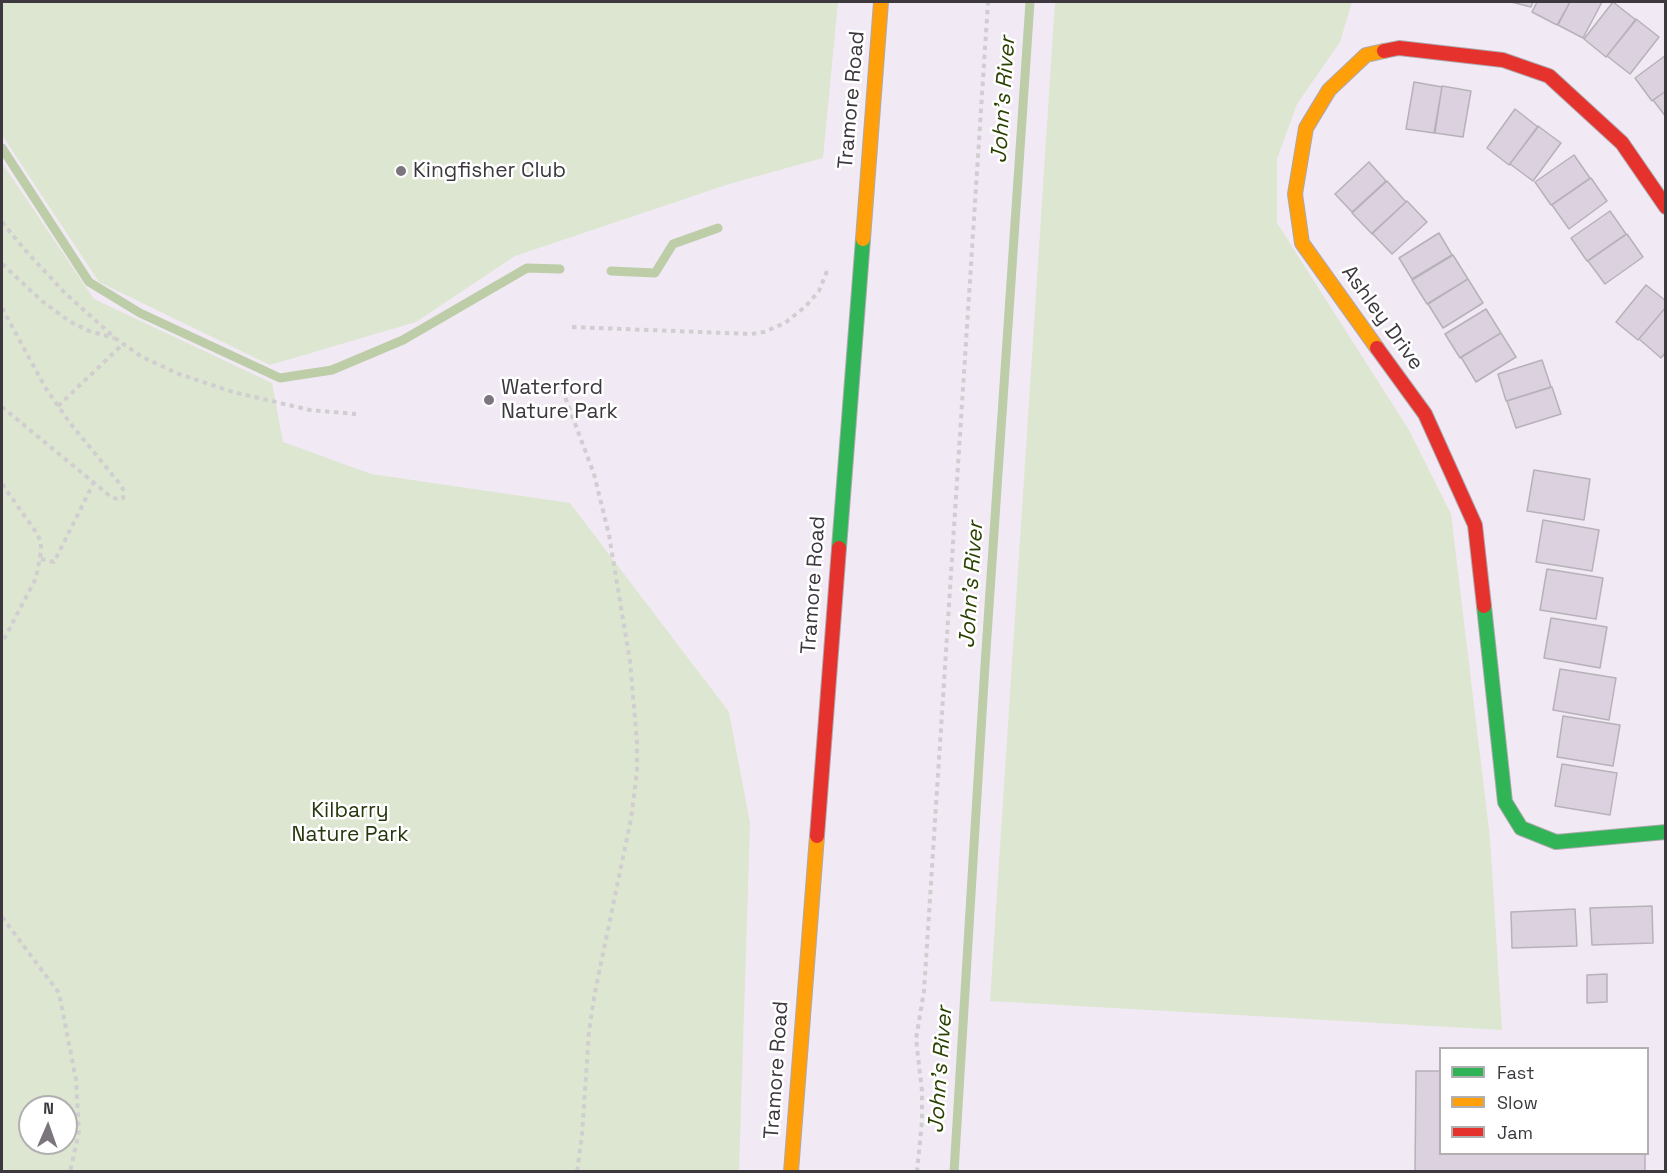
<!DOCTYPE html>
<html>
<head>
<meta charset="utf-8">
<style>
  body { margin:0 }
  #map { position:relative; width:1667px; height:1173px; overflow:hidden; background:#f1eaf4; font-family:"Space Grotesk",sans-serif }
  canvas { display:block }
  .frame { position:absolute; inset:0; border:3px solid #3c383e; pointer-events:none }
  .legend { position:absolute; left:1439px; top:1047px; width:210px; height:108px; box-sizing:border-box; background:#fff; border:2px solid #b1afb2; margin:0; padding:8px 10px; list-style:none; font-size:18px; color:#3c383e }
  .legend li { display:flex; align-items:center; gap:12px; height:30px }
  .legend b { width:30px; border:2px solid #b1afb2 }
  .north { position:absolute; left:18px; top:1095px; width:60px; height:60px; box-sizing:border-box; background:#fff; border:2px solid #b1afb2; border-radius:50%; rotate:2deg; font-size:16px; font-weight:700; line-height:24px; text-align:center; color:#3c383e }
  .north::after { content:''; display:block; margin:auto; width:21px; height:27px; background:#7b767e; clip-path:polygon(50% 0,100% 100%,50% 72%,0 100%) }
</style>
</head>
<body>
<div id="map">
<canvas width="1667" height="1173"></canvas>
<div class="frame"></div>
<ul class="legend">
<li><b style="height:8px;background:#30b455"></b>Fast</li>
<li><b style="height:8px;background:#ff9f0a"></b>Slow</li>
<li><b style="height:8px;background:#e5322d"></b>Jam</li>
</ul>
<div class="north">N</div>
</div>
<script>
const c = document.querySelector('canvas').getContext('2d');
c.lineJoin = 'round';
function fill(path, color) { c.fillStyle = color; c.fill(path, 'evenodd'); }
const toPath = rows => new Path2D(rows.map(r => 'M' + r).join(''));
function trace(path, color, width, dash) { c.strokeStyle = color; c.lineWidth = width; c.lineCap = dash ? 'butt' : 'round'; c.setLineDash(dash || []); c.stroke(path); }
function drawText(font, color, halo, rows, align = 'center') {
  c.font = font + ' "Space Grotesk",sans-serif'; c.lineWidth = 5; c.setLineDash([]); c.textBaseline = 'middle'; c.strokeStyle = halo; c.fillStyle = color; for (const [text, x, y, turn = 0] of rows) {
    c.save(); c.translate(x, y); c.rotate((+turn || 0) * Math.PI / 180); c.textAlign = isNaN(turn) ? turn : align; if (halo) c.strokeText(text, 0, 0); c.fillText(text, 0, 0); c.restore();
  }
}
fill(toPath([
  [2,2,838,2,823,158,729,184,515,256,416,322,270,365,99,282,2,135],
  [1055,2,1352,2,1340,42,1297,104,1277,159,1277,223,1409,430,1451,514,1490,838,1502,1030,990,1001],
  [2,163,94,299,272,383,283,442,371,474,570,503,729,712,750,823,739,1171,2,1171],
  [30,1107,66,1107,66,1143,30,1143]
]), '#dde6d0');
trace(toPath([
  [2,148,89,282,140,313,280,378,332,370,403,340,527,268,560,269],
  [611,271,655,273,673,244,718,228],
  [954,1172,985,665,1030,2]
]), '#bccda8', 9);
const building = toPath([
  [1511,2,1533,2,1531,7,1511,2],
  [1537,2,1570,2,1557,25,1532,12,1537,2],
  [1570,2,1602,2,1583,38,1558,25,1570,2],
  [1613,2,1636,20,1606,57,1584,39,1613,2],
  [1636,19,1659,37,1630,74,1607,56,1636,19],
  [1666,55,1666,91,1652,101,1635,78,1666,55],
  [1414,82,1442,87,1434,133,1406,129,1414,82],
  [1442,86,1471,91,1463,137,1435,133,1442,86],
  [1666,91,1666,117,1653,100,1666,91],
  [1515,109,1538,127,1509,165,1487,148,1515,109],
  [1538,126,1561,143,1533,181,1510,164,1538,126],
  [1574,155,1590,178,1551,205,1535,182,1574,155],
  [1369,162,1386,181,1352,212,1335,194,1369,162],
  [1591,178,1607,201,1569,229,1552,205,1591,178],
  [1387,181,1406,202,1372,234,1352,213,1387,181],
  [1407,201,1427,222,1392,254,1372,233,1407,201],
  [1610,211,1626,234,1587,261,1571,238,1610,211],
  [1439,233,1452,255,1412,279,1399,258,1439,233],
  [1627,234,1643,257,1605,284,1588,261,1627,234],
  [1453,255,1468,279,1427,304,1412,280,1453,255],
  [1468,279,1483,303,1443,328,1428,304,1468,279],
  [1646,285,1666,301,1666,307,1638,340,1616,322,1646,285],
  [1666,307,1666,352,1661,358,1639,339,1666,307],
  [1486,309,1501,333,1460,358,1445,334,1486,309],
  [1501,333,1516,357,1476,382,1461,357,1501,333],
  [1542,360,1551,387,1506,401,1498,374,1542,360],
  [1552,387,1561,414,1516,428,1507,401,1552,387],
  [1534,470,1590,479,1584,520,1527,511,1534,470],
  [1543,520,1599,530,1592,571,1536,562,1543,520],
  [1547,569,1603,578,1596,619,1540,610,1547,569],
  [1551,618,1607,627,1600,668,1544,658,1551,618],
  [1560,669,1616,678,1609,720,1553,710,1560,669],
  [1563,716,1620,725,1613,766,1557,757,1563,716],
  [1562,764,1617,773,1610,815,1555,806,1562,764],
  [1652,906,1653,943,1592,945,1590,908,1652,906],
  [1575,909,1577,946,1512,948,1511,912,1575,909],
  [1607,974,1607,1002,1587,1003,1587,975,1607,974],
  [1416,1071,1440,1071,1440,1154,1645,1154,1645,1172,1415,1172,1416,1071]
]);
fill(building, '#dbd1df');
trace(building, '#b7b2b9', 1.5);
const fast = toPath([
  [839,548,863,239],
  [1484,606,1505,802,1521,828,1556,842,1666,832]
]);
const slow = toPath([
  [863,239,881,2],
  [1377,348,1302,243,1295,194,1306,128,1329,90,1366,55,1384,51],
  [791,1172,817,836]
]);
const jam = toPath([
  [1384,51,1399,48,1503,60,1549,76,1622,143,1666,207],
  [1377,348,1425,414,1475,525,1484,606],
  [817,836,839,548]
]);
trace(fast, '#aea9b0', 16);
trace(slow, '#aea9b0', 16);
trace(jam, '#aea9b0', 16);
trace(toPath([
  [2,222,25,250,64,292,115,338,142,357,179,374,233,392,310,410,356,414],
  [2,264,42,301,69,321,89,331,114,338],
  [2,308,45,387,70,423,120,484,124,491,123,498,119,500,110,496,2,407],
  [572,327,751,334,764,332,785,323,806,306,819,291,827,271],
  [559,381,594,474,609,535,630,661,637,742,637,771,631,819,595,992,589,1031,582,1135,577,1172],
  [58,406,123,344],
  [2,484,36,532,41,542,41,552,36,578,2,643],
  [41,559,54,562,93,484],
  [2,917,59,993,76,1080,79,1132,70,1172],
  [917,1172,922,1121,922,1091,916,1039,924,991,988,2]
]), '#d0ced1', 4, [4.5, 4.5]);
trace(fast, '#30b455', 14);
trace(slow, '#ff9f0a', 14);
trace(jam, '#e5322d', 14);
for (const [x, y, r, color] of [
  [401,171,6,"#7b767e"],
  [489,400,6,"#7b767e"]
]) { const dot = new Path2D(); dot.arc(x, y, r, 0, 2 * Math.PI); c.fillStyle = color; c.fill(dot); trace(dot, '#fff', 2); }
drawText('21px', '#3c383e', '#fff', [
  ["Tramore Road",852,100,-85],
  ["Ashley Drive",1382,318,54],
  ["Tramore Road",814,585,-86],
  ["Tramore Road",777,1070,-86]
]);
drawText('21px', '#3c383e', '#fff', [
  ["Kingfisher Club",413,171],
  ["Waterford",501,388],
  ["Nature Park",501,412]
], 'left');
drawText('21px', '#27370d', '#fff', [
  ["Kilbarry",350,811],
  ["Nature Park",350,835]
]);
drawText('italic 22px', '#2b4101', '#fff', [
  ["John's River",1004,100,-86],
  ["John's River",972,585,-86],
  ["John's River",941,1070,-86]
]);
</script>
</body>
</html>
